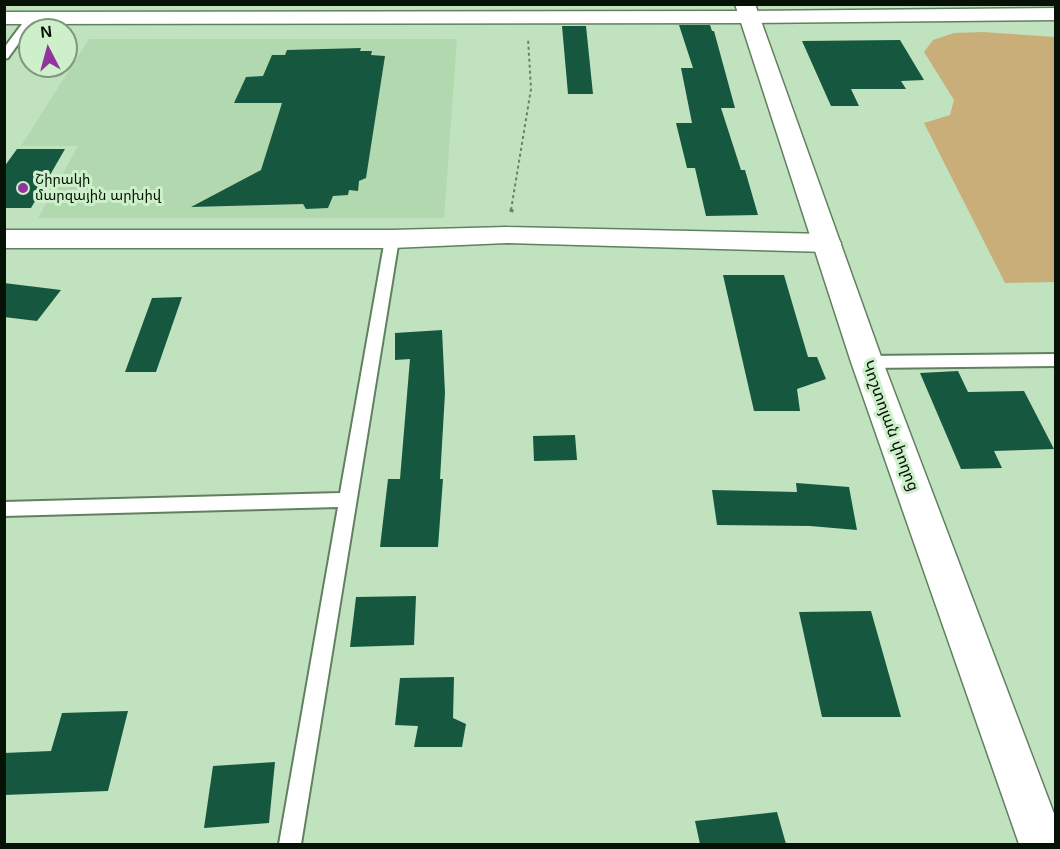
<!DOCTYPE html>
<html>
<head>
<meta charset="utf-8">
<style>
  body { margin:0 }
  #map { position:relative; width:1060px; height:849px; overflow:hidden; background:#c0e2be; font-family:Arial,sans-serif }
  canvas { display:block }
  .frame { position:absolute; inset:0; border:6px solid #071206; pointer-events:none }
  .north { position:absolute; left:18px; top:18px; width:60px; height:60px; box-sizing:border-box; background:#cdf0cb; border:2px solid #7e977c; border-radius:50%; rotate:354deg; font-size:16px; font-weight:700; line-height:24px; text-align:center; color:#071206 }
  .north::after { content:''; display:block; margin:auto; width:21px; height:27px; background:#91349d; clip-path:polygon(50% 0,100% 100%,50% 72%,0 100%) }
</style>
</head>
<body>
<div id="map">
<canvas width="1060" height="849"></canvas>
<div class="frame"></div>
<div class="north">N</div>
</div>
<script>
const c = document.querySelector('canvas').getContext('2d');
c.lineJoin = 'round';
function fill(path, color) { c.fillStyle = color; c.fill(path, 'evenodd'); }
const toPath = rows => new Path2D(rows.map(r => 'M' + r).join(''));
function trace(path, color, width, dash) { c.strokeStyle = color; c.lineWidth = width; c.lineCap = dash ? 'butt' : 'round'; c.setLineDash(dash || []); c.stroke(path); }
function drawText(font, color, halo, rows, align = 'center') {
  c.font = font + ' Arial,"Noto Sans Armenian",sans-serif'; c.lineWidth = 6; c.setLineDash([]); c.textBaseline = 'middle'; c.strokeStyle = halo; c.fillStyle = color; for (const [text, x, y, turn = 0] of rows) {
    c.save(); c.translate(x, y); c.rotate((+turn || 0) * Math.PI / 180); c.textAlign = isNaN(turn) ? turn : align; if (halo) c.strokeText(text, 0, 0); c.fillText(text, 0, 0); c.restore();
  }
}
fill(toPath([
  [89,39,457,39,444,218,38,218,78,146,21,146]
]), '#b2d8af');
fill(toPath([
  [983,32,1055,37,1055,282,1005,283,924,123,950,115,954,100,924,52,933,40,954,33]
]), '#c9ae79');
fill(toPath([
  [679,25,710,25,712,31,714,31,735,108,721,108,741,170,745,170,758,215,706,216,695,168,687,168,676,123,692,123,681,68,693,68],
  [562,26,586,26,593,94,568,94],
  [900,40,924,80,901,81,906,89,851,89,859,106,831,106,802,41],
  [361,48,360,51,372,51,371,55,385,56,366,178,359,181,358,191,349,190,348,195,333,196,328,208,306,209,303,204,191,207,261,170,282,103,234,103,246,77,263,76,272,55,285,55,287,50],
  [17,149,65,149,31,208,4,208,4,167],
  [723,275,784,275,808,357,817,357,826,379,797,389,800,411,754,411],
  [4,283,61,290,37,321,4,317],
  [182,297,156,372,125,372,152,298],
  [442,330,445,393,440,479,443,479,438,547,380,547,388,479,400,479,410,359,395,360,395,333],
  [958,371,968,392,1024,391,1054,449,994,451,1002,468,961,469,920,373],
  [575,435,577,460,534,461,533,436],
  [796,483,849,487,857,530,810,526,717,525,712,490,797,492],
  [416,596,414,645,350,647,356,597],
  [871,611,901,717,822,717,799,612],
  [454,677,453,718,466,724,462,747,414,747,418,726,395,725,400,678],
  [128,711,108,791,4,795,4,753,51,751,62,713],
  [275,762,269,823,204,828,213,766],
  [777,812,786,844,700,844,695,821]
]), '#16583f');
const service = toPath([
  [32,15,37,18,8,58,4,59,4,48,28,16,32,15],
  [392,235,399,239,301,844,279,844,338,507,4,516,4,502,340,493,385,239,392,235],
  [1056,354,1056,366,867,368,862,366,859,362,862,358,867,356,1056,354]
]);
const minor = toPath([
  [1056,8,1056,20,749,23,4,24,4,12,749,11,1056,8],
  [507,227,827,234,837,237,841,243,837,249,827,252,507,243,392,248,4,248,4,230,392,230,507,227]
]);
const tertiary = toPath([
  [735,4,755,4,883,362,1056,819,1056,844,1019,844,851,362,735,4]
]);
trace(service, '#61805f', 4);
trace(minor, '#61805f', 3);
trace(tertiary, '#61805f', 3);
trace(toPath([
  [511,210,531,89,528,38]
]), '#6b8269', 2, [3, 3]);
trace(toPath([
  [511,212,512,209]
]), '#6b8269', 4, [4.5, 4.5]);
fill(service, '#fff');
fill(minor, '#fff');
fill(tertiary, '#fff');
for (const [x, y, r, color] of [
  [23,188,6,"#91349d"]
]) { const dot = new Path2D(); dot.arc(x, y, r, 0, 2 * Math.PI); c.fillStyle = color; c.fill(dot); trace(dot, '#cdf0cb', 2); }
drawText('14px', '#071206', '#cdf0cb', [
  ["Շիրակի",35,180],
  ["մարզային արխիվ",35,196]
], 'left');
drawText('16px', '#071206', '#cdf0cb', [
  ["Կոշտոյան փողոց",890,426,70]
]);
</script>
</body>
</html>
